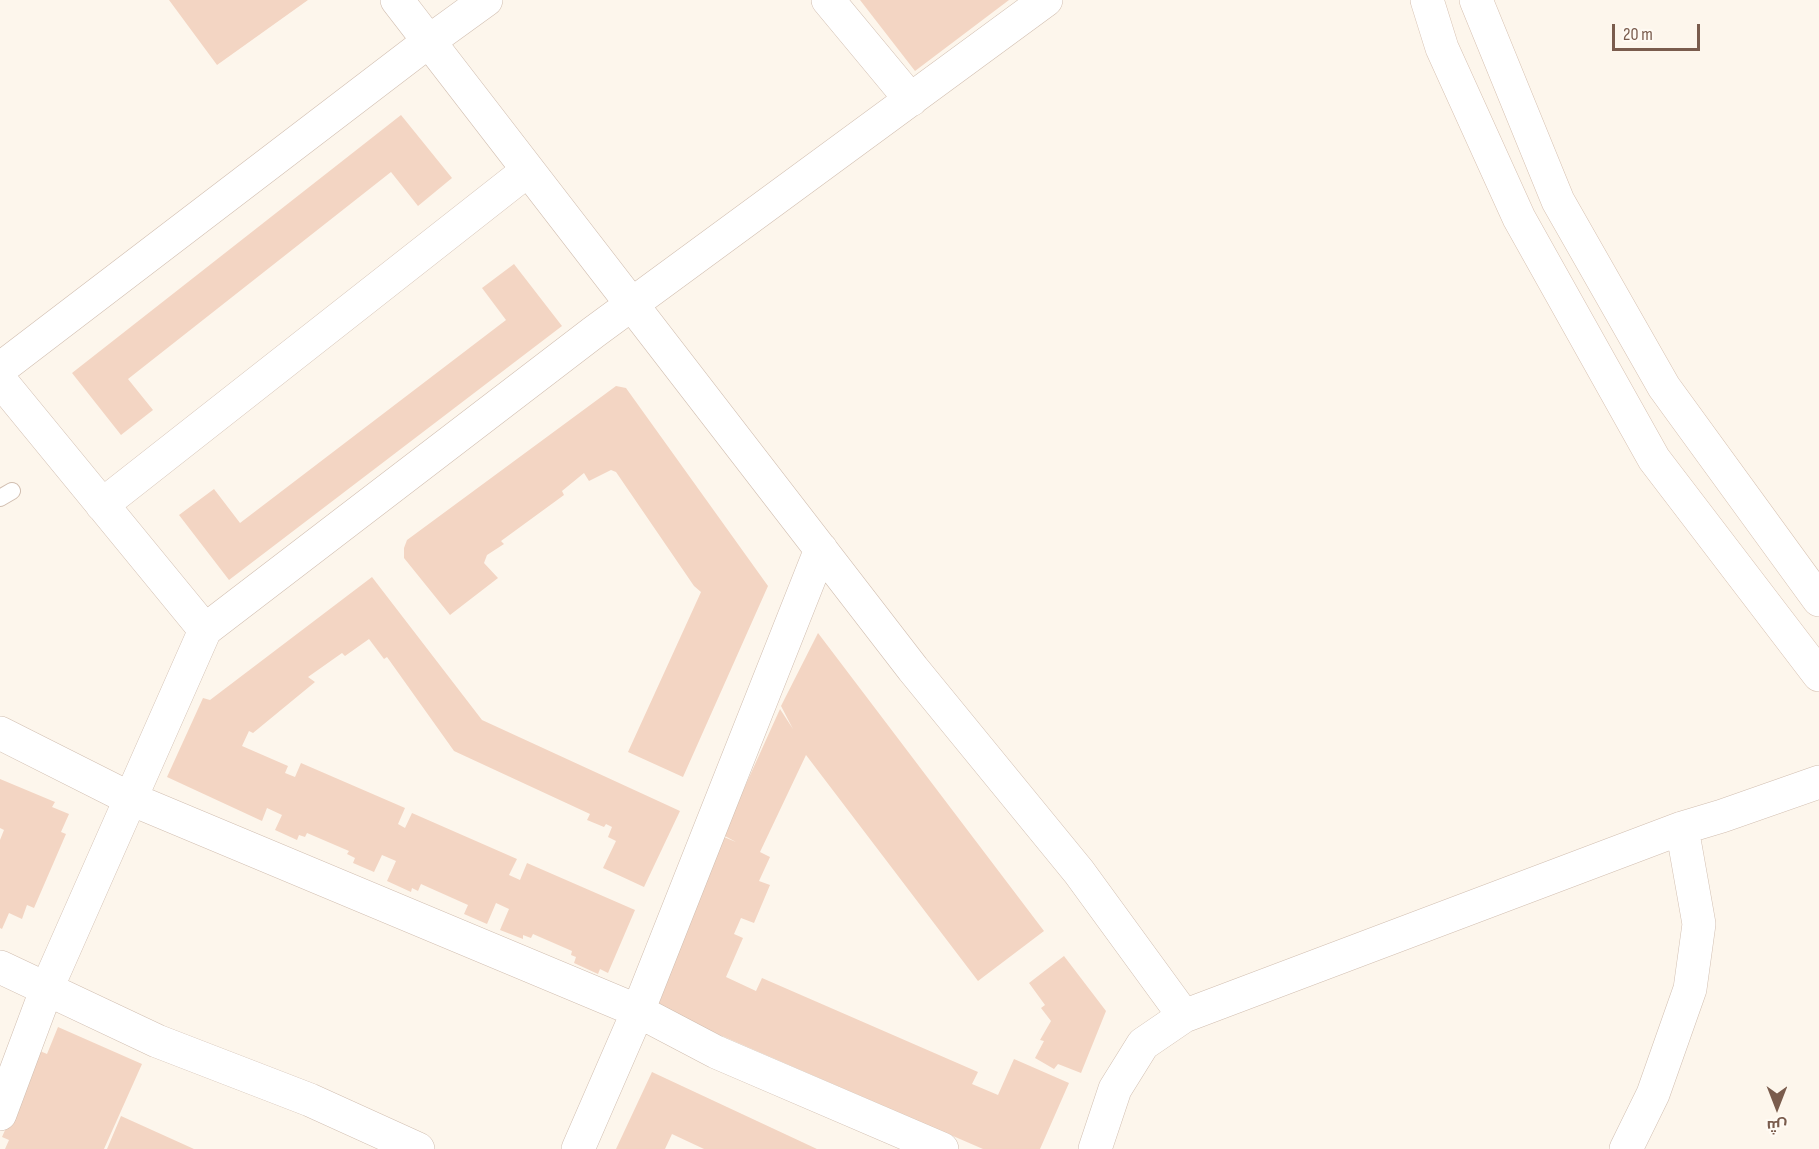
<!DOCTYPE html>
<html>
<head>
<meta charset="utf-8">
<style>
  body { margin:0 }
  #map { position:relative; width:1819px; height:1149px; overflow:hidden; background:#fdf6ec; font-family:"Sofia Sans Condensed",Cairo,sans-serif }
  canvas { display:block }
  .north { position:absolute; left:1747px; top:1077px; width:60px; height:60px; -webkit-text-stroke:4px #fffaf3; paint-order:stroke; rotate:180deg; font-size:16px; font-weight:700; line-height:24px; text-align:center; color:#7a5c4d }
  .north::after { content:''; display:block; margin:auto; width:21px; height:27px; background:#7a5c4d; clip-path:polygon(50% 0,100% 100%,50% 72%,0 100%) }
  .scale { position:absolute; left:1612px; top:24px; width:88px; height:27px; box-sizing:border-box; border:3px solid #7a5c4d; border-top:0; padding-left:8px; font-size:18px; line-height:21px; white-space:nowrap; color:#7a5c4d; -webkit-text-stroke:4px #fffaf3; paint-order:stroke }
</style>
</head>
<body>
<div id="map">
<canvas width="1819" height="1149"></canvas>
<div class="north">ش</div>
<div class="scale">20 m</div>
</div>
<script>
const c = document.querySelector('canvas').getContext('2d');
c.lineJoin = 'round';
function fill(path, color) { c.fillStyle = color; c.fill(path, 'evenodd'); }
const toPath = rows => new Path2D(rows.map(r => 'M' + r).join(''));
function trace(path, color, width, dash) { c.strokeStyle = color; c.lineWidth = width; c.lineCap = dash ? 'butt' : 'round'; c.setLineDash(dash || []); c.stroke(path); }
fill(toPath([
  [169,0,308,0,217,65],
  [860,0,1009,0,915,71],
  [401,115,452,178,418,206,391,172,128,379,153,410,121,435,72,373],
  [514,264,562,326,229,580,179,515,214,489,240,523,506,320,482,288],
  [616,386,626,388,768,586,683,777,628,752,701,592,694,586,616,472,611,470,589,481,584,473,562,491,564,495,501,541,504,544,487,555,484,563,498,578,450,615,404,558,404,548,407,540],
  [372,577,482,720,680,811,644,887,603,868,616,841,608,837,612,827,606,824,604,827,587,820,590,814,454,751,387,657,384,659,369,639,345,656,342,653,308,677,315,682,253,733,249,731,242,746,288,766,285,773,295,777,301,763,405,808,398,824,405,828,412,813,517,859,509,875,520,880,527,863,635,910,608,973,600,969,598,974,574,963,576,957,571,955,572,951,533,934,531,938,523,935,523,939,500,930,509,909,496,903,487,924,464,914,468,905,421,884,418,891,412,888,411,892,387,881,396,861,382,855,374,872,353,863,355,858,347,854,349,851,307,833,305,837,299,835,297,840,275,830,282,815,267,808,262,821,167,777,203,698,210,700],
  [818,633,1044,931,978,981,806,755,760,852,770,857,759,881,770,885,754,923,741,918,734,934,743,938,726,977,756,991,762,978,978,1072,972,1084,998,1095,1014,1059,1069,1083,1040,1149,983,1149,646,1003,719,835,736,842,723,835,780,709,793,729,781,706],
  [0,779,55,802,52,807,69,814,61,832,66,834,34,908,27,905,22,919,9,913,2,929,0,928,0,840,4,830,0,828],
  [1064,956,1106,1011,1081,1073,1058,1064,1054,1069,1035,1058,1044,1041,1040,1040,1051,1021,1041,1008,1045,1005,1029,983],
  [58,1027,142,1064,104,1149,5,1149,9,1140,2,1137,40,1051,47,1054],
  [652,1072,817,1149,704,1149,672,1134,665,1149,616,1149],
  [121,1116,194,1149,107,1149]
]), '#f3d5c3');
const lane = toPath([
  [0,498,12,491]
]);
const street = toPath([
  [397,0,913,669,1079,872,1184,1016],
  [828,0,911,100],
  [0,369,428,42,486,0],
  [0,380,205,630],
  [102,505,527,171],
  [0,733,131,799,638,1011,716,1052,942,1149],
  [0,967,157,1041,310,1100,418,1149],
  [0,1114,47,988,205,630,594,332,1046,0],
  [578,1149,638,1011,821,549],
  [1095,1149,1115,1089,1143,1044,1184,1016,1682,828,1722,816,1819,782],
  [1626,1149,1653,1094,1690,989,1699,924,1682,828]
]);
const secondary = toPath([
  [1427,0,1442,48,1519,218,1654,459,1819,675],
  [1476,0,1558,201,1664,387,1819,600]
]);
trace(lane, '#d1beb0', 18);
trace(street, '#d1beb0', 34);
trace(secondary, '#d6c0b0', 34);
trace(lane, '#fff', 16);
trace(street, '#fff', 33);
trace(secondary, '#fff', 33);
</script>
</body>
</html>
